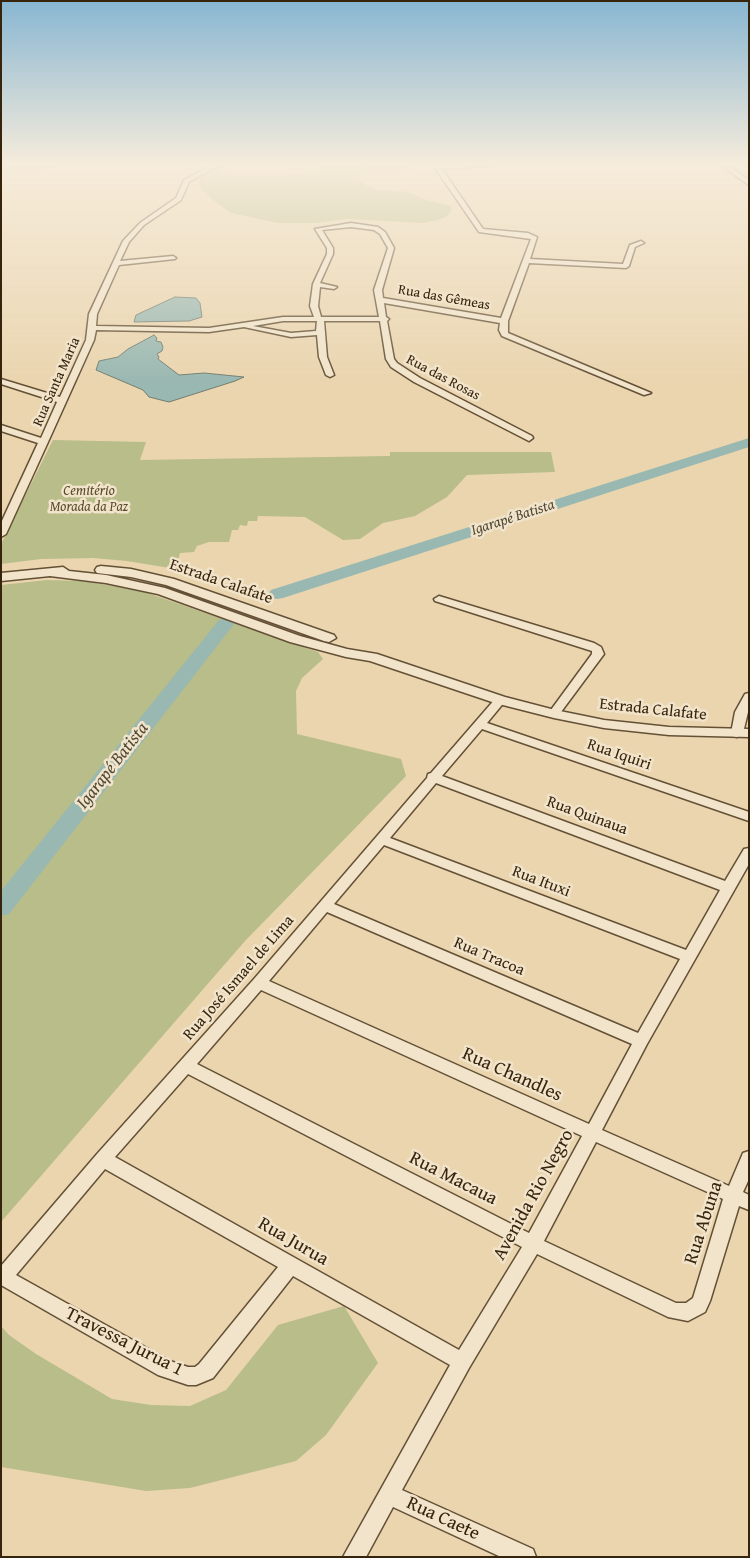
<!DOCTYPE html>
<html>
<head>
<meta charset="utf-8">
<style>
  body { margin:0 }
  #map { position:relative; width:750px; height:1558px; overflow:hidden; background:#ead5af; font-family:"Gentium Book Plus",serif }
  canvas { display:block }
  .frame { position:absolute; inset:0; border:2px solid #37240c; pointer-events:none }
</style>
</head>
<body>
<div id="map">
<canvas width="750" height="1558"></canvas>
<div class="frame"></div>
</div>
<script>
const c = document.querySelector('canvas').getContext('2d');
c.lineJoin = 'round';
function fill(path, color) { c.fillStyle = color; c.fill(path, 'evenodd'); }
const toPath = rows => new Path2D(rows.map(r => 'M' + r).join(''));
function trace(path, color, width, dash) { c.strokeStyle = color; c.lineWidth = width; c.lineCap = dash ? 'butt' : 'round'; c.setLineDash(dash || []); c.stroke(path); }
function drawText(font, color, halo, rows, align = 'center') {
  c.font = font + ' "Gentium Book Plus",serif'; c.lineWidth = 5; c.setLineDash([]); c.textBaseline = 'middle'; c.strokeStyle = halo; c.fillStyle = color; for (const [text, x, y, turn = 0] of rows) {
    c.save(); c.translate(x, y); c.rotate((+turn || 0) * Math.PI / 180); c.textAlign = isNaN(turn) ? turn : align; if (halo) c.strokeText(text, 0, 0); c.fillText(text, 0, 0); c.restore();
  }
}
fill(toPath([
  [10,165,86,165,1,173,1,167],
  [322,165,410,166,417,169,371,171,360,173,359,177,361,182,368,186,378,190,409,192,426,200,451,206,451,211,448,216,438,220,423,223,347,219,316,223,278,223,231,213,212,199,198,185,201,176,211,167,222,166,224,169,221,175,274,176,304,173,315,170],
  [53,440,146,442,140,460,390,456,390,452,551,452,555,472,467,475,447,497,415,516,383,523,360,539,343,540,305,517,258,516,257,521,248,521,247,526,240,525,238,530,232,530,229,542,209,542,197,546,194,552,180,553,176,569,127,561,93,558,41,559,1,564,1,544],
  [47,580,82,581,139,590,318,652,323,659,302,678,296,691,297,734,401,759,406,776,245,941,1,1222,1,585],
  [344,1306,378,1363,326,1435,296,1461,190,1488,146,1491,1,1467,1,1326,9,1335,36,1354,112,1399,151,1405,190,1406,226,1390,278,1325]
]), '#b8bd8a');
const water = toPath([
  [175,297,196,298,200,303,202,317,189,321,134,322,136,315,175,297],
  [154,335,157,338,156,341,161,342,163,347,162,351,157,354,159,357,158,359,179,375,204,373,244,377,235,381,169,402,149,397,143,390,96,370,99,361,118,357,128,349,154,335]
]);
fill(water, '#99b8b1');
trace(water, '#727d6f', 1);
fill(toPath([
  [749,438,749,447,283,598,277,599,271,598,268,594,271,590,749,438],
  [225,619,231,620,234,624,231,628,9,914,1,916,1,891,219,620,225,619]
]), '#99b8b1');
const minor = toPath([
  [212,165,219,165,189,182,181,200,144,225,129,242,120,261,173,256,176,258,175,259,119,265,97,314,96,326,209,328,283,317,314,317,310,306,313,284,327,254,327,248,315,229,351,223,378,227,385,232,394,248,382,290,383,298,501,318,531,239,479,232,433,165,499,165,442,169,483,229,528,233,537,237,530,259,623,264,630,245,641,241,644,243,635,247,629,266,626,268,529,263,508,321,508,333,651,393,644,395,502,336,499,330,500,323,384,303,386,317,389,319,387,321,394,359,397,363,420,378,532,436,533,438,529,441,414,382,391,367,386,359,380,321,324,321,327,357,334,375,330,377,326,375,319,357,317,335,291,337,244,327,209,332,96,330,94,340,48,442,6,534,1,537,1,523,38,443,1,431,1,425,41,438,57,402,1,384,1,379,60,397,86,340,89,314,123,241,140,223,176,198,184,180,212,165],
  [351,227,374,230,380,234,388,248,374,290,379,317,321,317,318,306,320,287,334,289,337,287,320,283,333,254,333,248,322,230,351,227],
  [283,321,317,321,316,331,291,333,253,326,283,321],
  [720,165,727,165,749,180,749,185,720,165],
  [439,596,594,643,601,647,604,654,558,716,550,716,548,714,592,654,592,651,435,601,434,599,439,596],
  [749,693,749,708,743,733,737,737,733,736,731,733,735,712,745,694,749,693],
  [500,697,506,700,487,723,749,812,749,821,482,729,442,776,725,881,744,849,749,848,749,864,647,1044,602,1130,729,1186,743,1153,749,1151,749,1179,743,1192,749,1195,749,1210,739,1206,710,1301,705,1312,688,1321,668,1317,537,1254,469,1368,402,1490,533,1549,536,1557,501,1557,393,1507,366,1557,343,1557,450,1365,293,1276,213,1378,196,1385,188,1385,158,1375,1,1285,1,1266,97,1154,254,979,427,778,428,774,431,773,496,698,500,697],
  [436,783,720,890,686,950,390,838,436,783],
  [384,845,680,959,638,1033,334,904,384,845],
  [327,912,632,1044,589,1124,269,981,327,912],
  [261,990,582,1136,529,1233,197,1064,261,990],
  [188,1074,522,1247,459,1350,115,1157,188,1074],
  [596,1142,723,1199,693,1298,686,1303,676,1303,544,1241,596,1142],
  [105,1169,278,1267,199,1364,195,1367,188,1367,170,1361,16,1275,105,1169]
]);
const tertiary = toPath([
  [101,566,131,569,174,579,334,635,336,638,329,642,324,641,166,585,131,577,97,573,95,570,97,567,101,566],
  [63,567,69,571,106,575,165,588,300,636,347,649,377,654,505,697,555,710,604,720,669,727,749,729,749,737,669,735,604,728,554,718,495,703,370,661,346,657,290,642,158,594,106,583,50,576,1,581,1,573,63,567]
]);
trace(minor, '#645035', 3);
trace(tertiary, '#645035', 3);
fill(minor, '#f1e4cb');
fill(tertiary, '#f1e4cb');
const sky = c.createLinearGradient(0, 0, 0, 383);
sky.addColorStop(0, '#88b6d2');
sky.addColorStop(0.43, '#f6ecdb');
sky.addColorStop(1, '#f6ecdb00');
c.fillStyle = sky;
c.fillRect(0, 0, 750, 383);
drawText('14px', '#37240c', '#f1e4cb', [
  ["Rua das Gêmeas",444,298,10],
  ["Rua das Rosas",443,378,28],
  ["Rua Santa Maria",57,382,-66]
]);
drawText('italic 14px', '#574a2c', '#f1e4cb', [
  ["Cemitério",89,491],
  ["Morada da Paz",89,507]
]);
drawText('italic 15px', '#504935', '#f1e4cb', [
  ["Igarapé Batista",513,518,-18]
]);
drawText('16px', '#37240c', '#f1e4cb', [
  ["Estrada Calafate",221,582,19],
  ["Estrada Calafate",653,710,6],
  ["Rua Iquiri",619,755,19],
  ["Rua Quinaua",587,816,20],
  ["Rua Ituxi",541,882,21],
  ["Rua Tracoa",489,957,23],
  ["Rua José Ismael de Lima",239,978,-49]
]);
drawText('italic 18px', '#504935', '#f1e4cb', [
  ["Igarapé Batista",113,766,-52]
]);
drawText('19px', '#37240c', '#f1e4cb', [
  ["Rua Chandles",512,1075,24],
  ["Rua Macaua",453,1179,27],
  ["Avenida Rio Negro",534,1195,-61],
  ["Rua Abuna",704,1223,-72],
  ["Rua Jurua",293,1242,30],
  ["Travessa Jurua 1",124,1342,27],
  ["Rua Caete",443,1519,25]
]);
</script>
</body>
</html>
